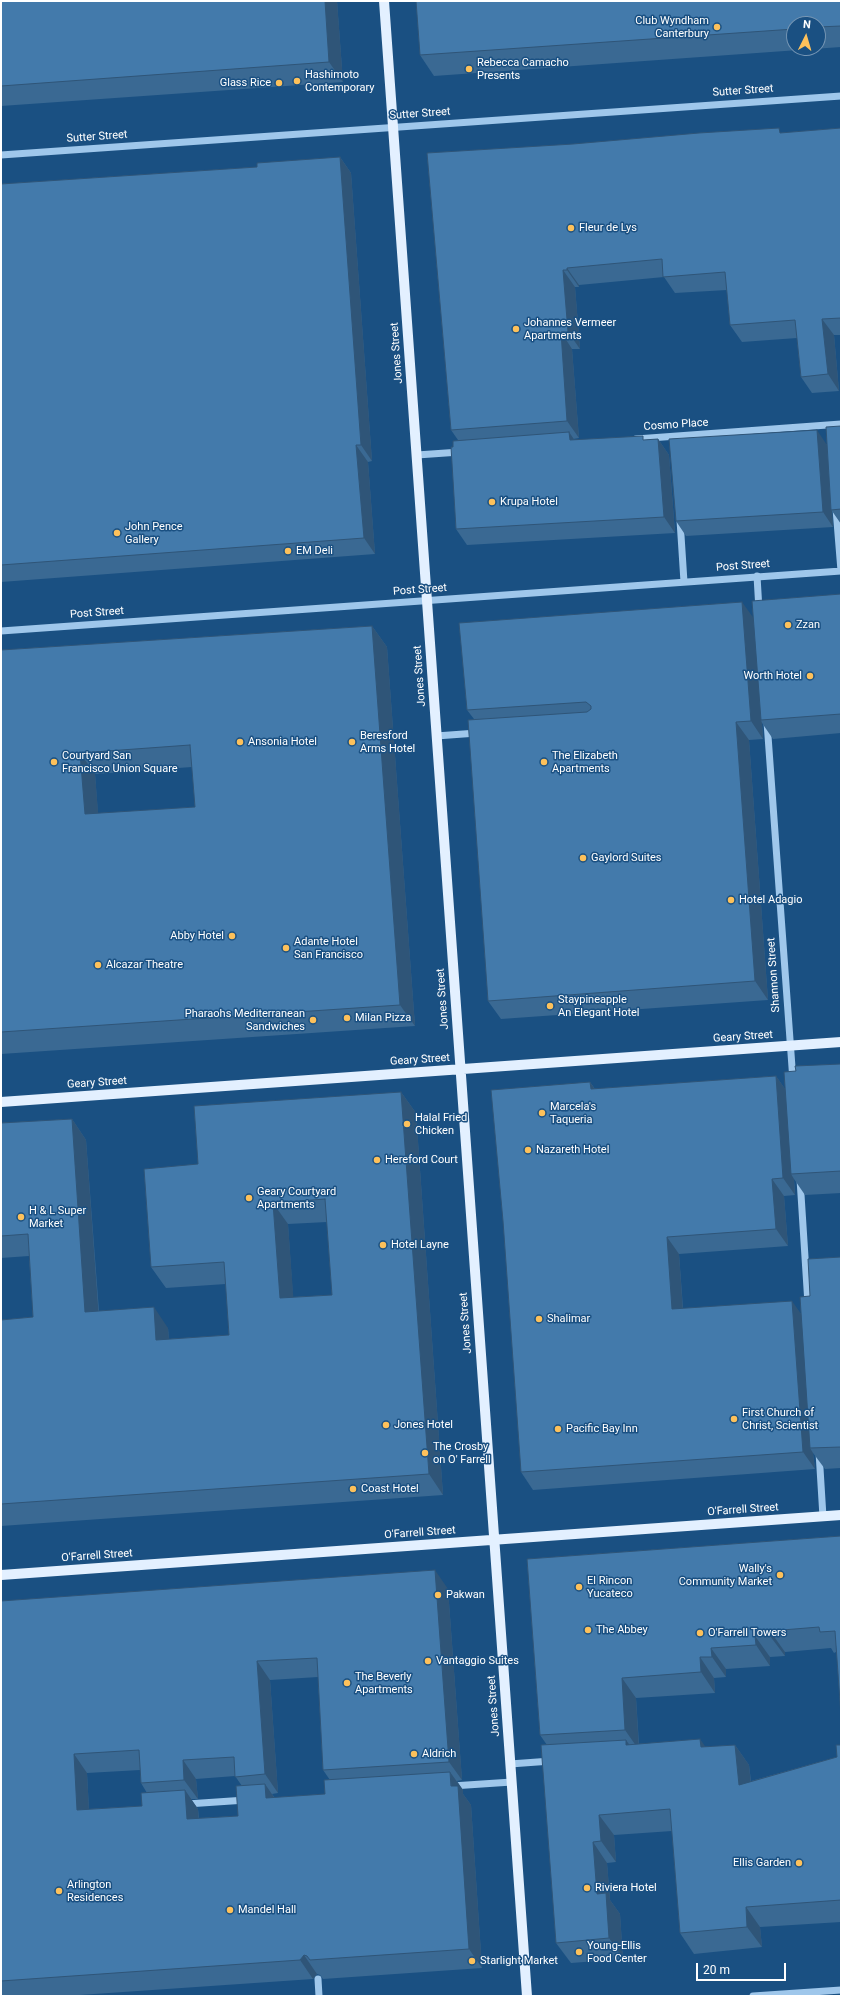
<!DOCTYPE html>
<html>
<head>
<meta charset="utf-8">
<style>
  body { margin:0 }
  #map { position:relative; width:842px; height:1997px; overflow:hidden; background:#1a5082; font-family:Roboto,sans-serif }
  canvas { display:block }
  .frame { position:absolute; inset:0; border:2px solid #fff; pointer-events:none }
  .north { position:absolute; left:786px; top:16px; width:40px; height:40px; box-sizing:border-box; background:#1a5082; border:1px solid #7696b4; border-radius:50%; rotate:5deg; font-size:11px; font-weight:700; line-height:16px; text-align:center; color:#fff }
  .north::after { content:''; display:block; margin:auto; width:14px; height:18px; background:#fdc15b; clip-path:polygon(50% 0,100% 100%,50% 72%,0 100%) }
  .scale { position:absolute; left:696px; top:1963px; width:90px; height:18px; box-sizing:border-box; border:2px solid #fff; border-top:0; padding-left:5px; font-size:12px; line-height:14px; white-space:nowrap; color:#fff; -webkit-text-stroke:3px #1a5082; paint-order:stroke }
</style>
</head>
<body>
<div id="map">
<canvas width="842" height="1997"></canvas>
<div class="frame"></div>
<div class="north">N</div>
<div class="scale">20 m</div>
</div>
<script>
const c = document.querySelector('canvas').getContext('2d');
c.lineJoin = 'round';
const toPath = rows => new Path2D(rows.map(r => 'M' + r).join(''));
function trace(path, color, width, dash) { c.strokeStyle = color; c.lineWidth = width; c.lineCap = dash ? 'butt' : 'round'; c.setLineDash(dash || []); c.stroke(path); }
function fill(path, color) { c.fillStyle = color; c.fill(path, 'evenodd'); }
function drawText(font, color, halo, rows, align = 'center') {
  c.font = font + ' Roboto,sans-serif'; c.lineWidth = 3; c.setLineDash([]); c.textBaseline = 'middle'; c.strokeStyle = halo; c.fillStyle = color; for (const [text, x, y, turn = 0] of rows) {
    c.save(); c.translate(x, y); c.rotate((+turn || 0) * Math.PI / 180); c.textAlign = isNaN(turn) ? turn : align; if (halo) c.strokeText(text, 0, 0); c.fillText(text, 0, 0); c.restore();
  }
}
trace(toPath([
  [1,155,841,96],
  [636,439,841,424],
  [417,455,460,452],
  [836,509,841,571],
  [680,520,684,582],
  [757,576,759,610],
  [1,631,841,571],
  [767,722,793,1081],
  [436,736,477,733],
  [800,1179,808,1304],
  [819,1452,823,1517],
  [510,1764,551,1761],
  [452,1786,512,1782],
  [187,1804,246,1800],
  [318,1979,319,1996],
  [753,1996,841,1990]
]), '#9fc7eb', 7);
trace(toPath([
  [384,1,527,1996],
  [1,1102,841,1042],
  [1,1575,841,1515]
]), '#e3f0ff', 10);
fill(toPath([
  [1,1,337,1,343,82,1,106],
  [841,1,841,47,434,76,420,55],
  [794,24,818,24,818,48,794,48],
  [841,128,841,335,834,335,839,391,812,393,801,377,797,338,742,342,730,325,727,290,675,293,664,277,579,285,579,287,575,287,580,349,572,349,579,438,573,439,574,440,646,440,658,439,669,455,675,533,467,545,456,529,453,447,458,440,451,430,427,153,782,133],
  [340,157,351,173,372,461,368,462,375,554,1,582,1,184,257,167],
  [841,426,841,524,832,511,833,527,686,536,676,521,827,444],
  [841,594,841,733,773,739,762,723,763,739,749,740,768,1000,501,1019,488,1001,474,719,467,710,753,618],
  [372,626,387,647,415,1026,1,1054,1,650],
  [192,767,195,807,98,814,95,774],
  [841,1064,841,1193,805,1195,794,1179,795,1195,784,1196,788,1246,679,1254,683,1308,801,1313,810,1296,841,1257,841,1468,825,1469,813,1453,815,1469,533,1490,521,1472,590,1082,595,1089,776,1076,785,1089,796,1071],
  [401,1092,416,1113,443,1495,1,1526,1,1320,33,1317,29,1256,1,1258,1,1123,72,1119,86,1140,99,1311,168,1328,169,1339,229,1335,226,1284,166,1288,151,1267],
  [327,1222,332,1295,293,1297,288,1224],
  [841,1536,836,1652,834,1653,831,1648,785,1652,785,1656,770,1657,770,1666,726,1669,726,1677,714,1678,715,1693,636,1698,639,1744,706,1747,735,1745,749,1765,751,1781,837,1757,841,1745,841,1922,760,1927,762,1947,694,1954,680,1933,672,1831,614,1835,616,1862,607,1863,610,1900,620,1914,623,1959,571,1963,556,1943,547,1745,540,1735,527,1559],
  [448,1589,462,1780,457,1781,463,1790,463,1794,471,1805,482,1968,323,1979,320,1975,317,1974,313,1979,65,1996,1,1996,1,1601],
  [318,1677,323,1770,330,1780,325,1794,275,1798,272,1794,278,1793,270,1680],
  [140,1770,141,1783,147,1793,142,1806,89,1809,87,1773],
  [235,1776,242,1786,238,1816,199,1818,198,1809,191,1799,198,1799,196,1779]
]), '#3a6993');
fill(toPath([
  [325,1,337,1,343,82,329,62],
  [340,157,351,173,372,461,361,445],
  [567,268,579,285,579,287,567,270],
  [563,270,575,287,580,349,568,332],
  [822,319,834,335,839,391,828,374],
  [561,332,572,349,579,438,567,421],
  [817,430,827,445,831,510,832,511,833,527,823,512],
  [569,432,580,448,570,440],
  [658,439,669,455,675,533,664,517],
  [356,445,368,462,375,554,364,538],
  [742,602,755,620,761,720,762,723,763,739,751,721],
  [372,626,387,647,415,1026,400,1005],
  [736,722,749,740,768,1000,755,981],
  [80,753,95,774,100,836,85,814],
  [776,1076,788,1093,791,1174,794,1179,795,1195,783,1178],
  [590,1082,602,1100,591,1089],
  [401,1092,416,1113,443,1495,429,1474],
  [72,1119,86,1140,100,1333,85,1312],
  [772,1179,784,1196,788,1246,776,1229],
  [273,1203,288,1224,295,1320,280,1298],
  [667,1237,679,1254,684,1326,672,1309],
  [792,1301,804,1318,810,1448,813,1453,815,1469,803,1452],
  [154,1307,168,1328,171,1362,156,1340],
  [435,1570,448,1589,462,1780,449,1762],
  [770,1631,785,1652,785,1656,770,1636],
  [755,1636,770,1657,770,1666,756,1645],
  [711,1648,726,1669,726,1677,712,1657],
  [700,1657,714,1678,715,1693,701,1672],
  [257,1661,270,1680,278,1793,265,1774],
  [622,1678,636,1698,639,1750,625,1730],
  [700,1739,714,1759,701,1747],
  [626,1740,640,1760,626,1745],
  [735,1745,749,1765,753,1805,739,1785],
  [74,1754,87,1773,90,1829,77,1810],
  [183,1760,196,1779,198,1799,184,1780],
  [450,1772,463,1790,463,1794,471,1805,482,1968,469,1949],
  [265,1784,278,1803,266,1798],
  [185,1790,198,1809,200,1838,187,1819],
  [599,1815,614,1835,616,1862,601,1841],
  [593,1842,607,1863,610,1900,620,1914,623,1959,609,1938,597,1894],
  [746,1907,760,1927,762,1947,747,1927],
  [304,1955,317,1974,313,1979,300,1960]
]), '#2f5578');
const building = toPath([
  [1,1,325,1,329,62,1,86,1,1],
  [416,1,841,1,841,26,818,27,818,24,794,24,794,29,420,55,416,1],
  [779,128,780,133,841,128,841,318,822,319,828,374,801,377,795,320,730,325,725,272,663,277,662,259,567,268,567,270,563,270,568,332,561,332,567,421,451,430,427,153,573,144,699,133,779,128],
  [340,157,361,445,356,445,364,538,1,565,1,184,257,167,257,163,340,157],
  [841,426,841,509,831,510,826,427,841,426],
  [817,430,823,512,676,521,669,439,817,430],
  [569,432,570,440,643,436,643,440,658,439,664,517,456,529,451,447,453,447,453,441,569,432],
  [841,594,841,714,761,720,752,601,841,594],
  [742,602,751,721,736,722,755,981,488,1001,468,720,587,712,591,709,591,706,586,702,467,710,459,623,742,602],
  [372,626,400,1005,1,1032,1,650,372,626],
  [190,745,195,807,85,814,80,753,190,745],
  [841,1064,841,1171,791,1174,784,1072,796,1071,795,1066,841,1064],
  [776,1076,783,1178,772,1179,776,1229,667,1237,672,1309,792,1301,803,1452,521,1472,503,1221,491,1090,590,1082,591,1089,776,1076],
  [401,1092,429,1474,1,1504,1,1320,33,1317,28,1234,1,1236,1,1123,72,1119,85,1312,154,1307,156,1340,229,1335,224,1262,151,1267,144,1169,198,1164,194,1106,401,1092],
  [325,1199,332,1295,280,1298,273,1203,325,1199],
  [841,1257,841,1447,810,1448,800,1297,810,1296,808,1259,841,1257],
  [841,1536,841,1716,835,1631,820,1632,819,1627,770,1631,770,1636,755,1636,756,1645,711,1648,712,1657,700,1657,701,1672,622,1678,625,1730,540,1735,527,1559,841,1536],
  [435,1570,449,1762,323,1770,317,1658,257,1661,265,1774,235,1777,234,1757,183,1760,184,1780,141,1783,139,1750,74,1754,77,1810,142,1806,141,1793,185,1790,187,1819,238,1816,236,1786,265,1784,266,1798,325,1794,324,1780,450,1772,451,1786,458,1786,469,1949,310,1960,307,1956,304,1955,300,1960,1,1981,1,1601,435,1570],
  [700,1739,701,1747,735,1745,739,1785,837,1757,836,1745,841,1745,841,1900,746,1907,747,1927,680,1933,670,1809,599,1815,601,1841,593,1842,597,1894,606,1893,609,1938,556,1943,541,1745,626,1740,626,1745,700,1739]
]);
fill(building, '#437aab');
trace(building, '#2f5578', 1);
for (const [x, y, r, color] of [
  [717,27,4,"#fdc15b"],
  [469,69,4,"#fdc15b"],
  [297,81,4,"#fdc15b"],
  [279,83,4,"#fdc15b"],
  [571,228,4,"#fdc15b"],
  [516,329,4,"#fdc15b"],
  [492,502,4,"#fdc15b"],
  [117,533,4,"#fdc15b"],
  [288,551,4,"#fdc15b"],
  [788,625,4,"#fdc15b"],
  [810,676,4,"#fdc15b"],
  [240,742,4,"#fdc15b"],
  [352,742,4,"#fdc15b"],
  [54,762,4,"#fdc15b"],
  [544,762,4,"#fdc15b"],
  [583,858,4,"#fdc15b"],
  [731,900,4,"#fdc15b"],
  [232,936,4,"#fdc15b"],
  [286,948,4,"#fdc15b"],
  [98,965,4,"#fdc15b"],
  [550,1006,4,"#fdc15b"],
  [347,1018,4,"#fdc15b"],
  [313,1020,4,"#fdc15b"],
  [542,1113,4,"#fdc15b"],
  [407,1124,4,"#fdc15b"],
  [528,1150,4,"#fdc15b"],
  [377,1160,4,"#fdc15b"],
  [249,1198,4,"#fdc15b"],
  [21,1217,4,"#fdc15b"],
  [383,1245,4,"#fdc15b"],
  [539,1319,4,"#fdc15b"],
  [734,1419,4,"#fdc15b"],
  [386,1425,4,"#fdc15b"],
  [558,1429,4,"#fdc15b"],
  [425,1453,4,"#fdc15b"],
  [353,1489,4,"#fdc15b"],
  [780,1575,4,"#fdc15b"],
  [579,1587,4,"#fdc15b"],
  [438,1595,4,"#fdc15b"],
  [588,1630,4,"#fdc15b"],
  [700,1633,4,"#fdc15b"],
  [428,1661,4,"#fdc15b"],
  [347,1683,4,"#fdc15b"],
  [414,1754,4,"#fdc15b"],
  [799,1863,4,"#fdc15b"],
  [587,1888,4,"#fdc15b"],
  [59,1891,4,"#fdc15b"],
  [230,1910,4,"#fdc15b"],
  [579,1952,4,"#fdc15b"],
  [472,1961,4,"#fdc15b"]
]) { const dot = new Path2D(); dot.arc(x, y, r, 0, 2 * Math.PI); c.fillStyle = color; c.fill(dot); trace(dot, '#1a5082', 1.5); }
drawText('11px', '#fff', '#1a5082', [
  ["Club Wyndham",709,21,"right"],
  ["Canterbury",709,34,"right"],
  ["Rebecca Camacho",477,63],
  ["Presents",477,76],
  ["Hashimoto",305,75],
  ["Contemporary",305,88],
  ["Glass Rice",271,83,"right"],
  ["Fleur de Lys",579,228],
  ["Johannes Vermeer",524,323],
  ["Apartments",524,336],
  ["Krupa Hotel",500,502],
  ["John Pence",125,527],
  ["Gallery",125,540],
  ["EM Deli",296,551],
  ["Zzan",796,625],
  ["Worth Hotel",802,676,"right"],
  ["Beresford",360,736],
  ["Arms Hotel",360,749],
  ["Ansonia Hotel",248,742],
  ["Courtyard San",62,756],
  ["Francisco Union Square",62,769],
  ["The Elizabeth",552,756],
  ["Apartments",552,769],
  ["Gaylord Suites",591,858],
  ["Hotel Adagio",739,900],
  ["Abby Hotel",224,936,"right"],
  ["Adante Hotel",294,942],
  ["San Francisco",294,955],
  ["Alcazar Theatre",106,965],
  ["Staypineapple",558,1000],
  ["An Elegant Hotel",558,1013],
  ["Pharaohs Mediterranean",305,1014,"right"],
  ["Sandwiches",305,1027,"right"],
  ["Milan Pizza",355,1018],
  ["Marcela's",550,1107],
  ["Taqueria",550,1120],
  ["Halal Fried",415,1118],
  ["Chicken",415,1131],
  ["Nazareth Hotel",536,1150],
  ["Hereford Court",385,1160],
  ["Geary Courtyard",257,1192],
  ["Apartments",257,1205],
  ["H & L Super",29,1211],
  ["Market",29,1224],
  ["Hotel Layne",391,1245],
  ["Shalimar",547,1319],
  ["First Church of",742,1413],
  ["Christ, Scientist",742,1426],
  ["Jones Hotel",394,1425],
  ["Pacific Bay Inn",566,1429],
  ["The Crosby",433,1447],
  ["on O' Farrell",433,1460],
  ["Coast Hotel",361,1489],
  ["Wally's",772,1569,"right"],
  ["Community Market",772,1582,"right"],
  ["El Rincon",587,1581],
  ["Yucateco",587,1594],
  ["Pakwan",446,1595],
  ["The Abbey",596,1630],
  ["O'Farrell Towers",708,1633],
  ["Vantaggio Suites",436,1661],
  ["The Beverly",355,1677],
  ["Apartments",355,1690],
  ["Aldrich",422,1754],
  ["Ellis Garden",791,1863,"right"],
  ["Arlington",67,1885],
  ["Residences",67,1898],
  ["Riviera Hotel",595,1888],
  ["Mandel Hall",238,1910],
  ["Young-Ellis",587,1946],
  ["Food Center",587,1959],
  ["Starlight Market",480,1961]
], 'left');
drawText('11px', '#fff', '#1a5082', [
  ["Sutter Street",743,91,-4],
  ["Sutter Street",420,114,-4],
  ["Sutter Street",97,137,-4],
  ["Jones Street",397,353,-94],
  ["Cosmo Place",676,425,-4],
  ["Post Street",743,566,-4],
  ["Post Street",420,590,-4],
  ["Post Street",97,613,-4],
  ["Jones Street",420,676,-94],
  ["Shannon Street",774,975,-94],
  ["Jones Street",443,999,-94],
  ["Geary Street",743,1037,-4],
  ["Geary Street",420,1060,-4],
  ["Geary Street",97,1083,-4],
  ["Jones Street",466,1323,-94],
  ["O'Farrell Street",743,1510,-4],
  ["O'Farrell Street",420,1533,-4],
  ["O'Farrell Street",97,1556,-4],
  ["Jones Street",494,1706,-94]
]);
</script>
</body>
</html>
